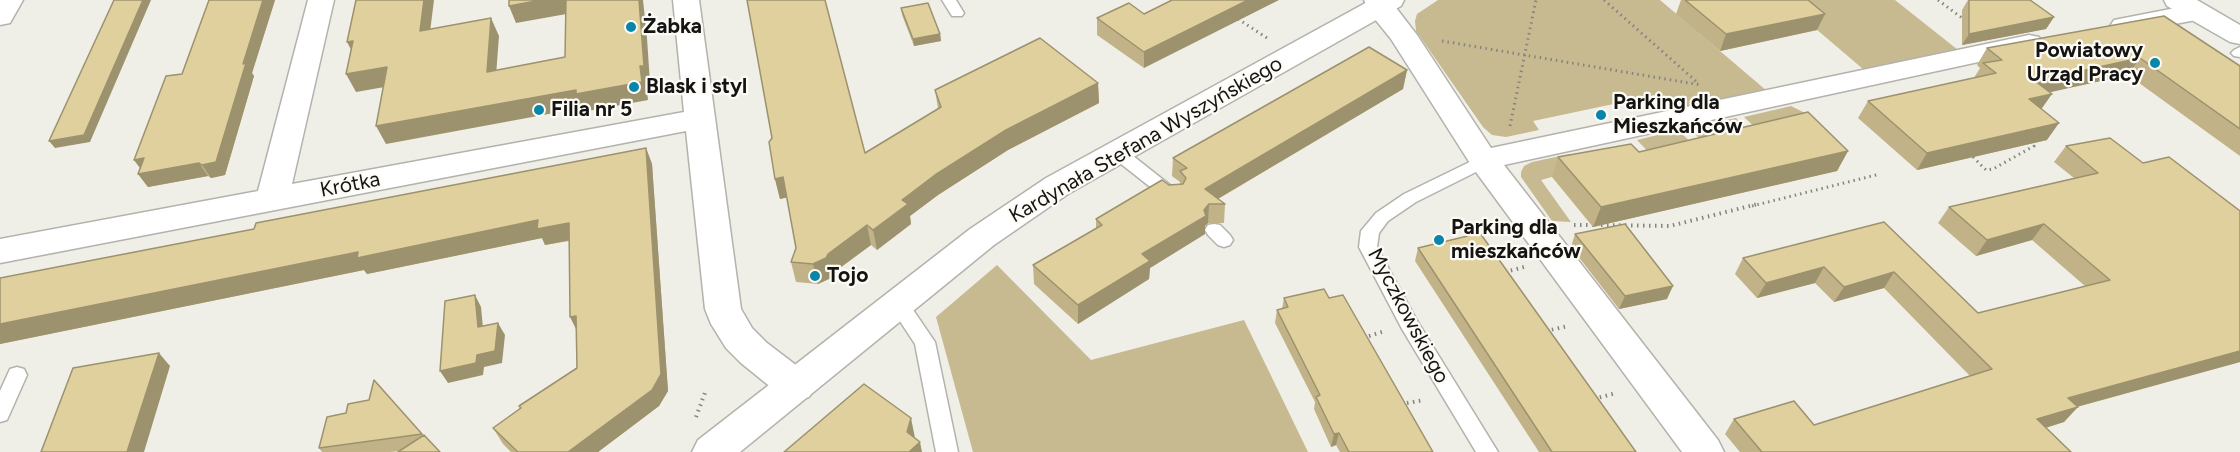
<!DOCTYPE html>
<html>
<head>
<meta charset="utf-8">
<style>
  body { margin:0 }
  canvas { display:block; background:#efeee7 }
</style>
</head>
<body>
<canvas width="2240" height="452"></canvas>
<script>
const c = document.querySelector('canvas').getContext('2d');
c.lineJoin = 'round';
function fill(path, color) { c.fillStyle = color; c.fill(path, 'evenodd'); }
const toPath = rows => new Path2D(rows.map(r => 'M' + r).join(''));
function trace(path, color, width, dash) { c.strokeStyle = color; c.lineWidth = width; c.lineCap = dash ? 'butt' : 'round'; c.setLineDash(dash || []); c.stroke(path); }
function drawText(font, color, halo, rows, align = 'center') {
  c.font = font + ' Figtree,sans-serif'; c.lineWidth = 4.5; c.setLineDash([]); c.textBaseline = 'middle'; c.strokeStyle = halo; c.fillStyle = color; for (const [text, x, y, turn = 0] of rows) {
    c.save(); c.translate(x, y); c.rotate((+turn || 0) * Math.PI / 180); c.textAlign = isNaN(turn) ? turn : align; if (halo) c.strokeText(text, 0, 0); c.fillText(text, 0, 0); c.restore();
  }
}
fill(toPath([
  [1438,0,1660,0,1767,91,1671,109,1656,95,1533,121,1539,130,1506,137,1492,135,1483,127,1416,31,1415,21,1417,14],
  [1782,0,1895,0,1958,50,1863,69],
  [1791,106,1803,112,1814,124,1764,136,1744,117],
  [1736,118,1756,139,1710,149,1689,128],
  [1678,130,1701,152,1658,162,1637,140],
  [1570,154,1583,168,1541,180,1571,222,1552,221,1521,177,1521,172,1524,166,1532,162],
  [997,265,1091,360,1244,320,1308,452,973,452,936,317]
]), '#c7ba90');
const lane = toPath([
  [942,0,956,0,964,13,962,16,952,16,942,0],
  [2240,47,2240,57,2234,56,2231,53,2234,50,2240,47],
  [1117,146,1123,148,1180,193,1183,197,1180,201,1168,201,1111,156,1109,152,1111,148,1117,146],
  [1484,155,1490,157,1493,161,1490,165,1416,202,1388,221,1379,233,1377,247,1416,319,1498,452,1476,452,1402,329,1359,247,1361,231,1376,213,1404,194,1484,155],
  [1214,224,1220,225,1230,235,1233,240,1230,245,1224,247,1218,245,1208,235,1205,230,1208,225,1214,224],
  [898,296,905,298,935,342,958,452,936,452,915,344,888,303,891,298,898,296],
  [17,367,24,369,27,375,7,420,0,422,0,391,10,369,17,367]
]);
const street = toPath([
  [0,0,23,0,10,23,0,25,0,0],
  [308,0,334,0,292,184,684,112,673,0,699,0,741,309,752,328,767,343,809,375,815,386,809,397,796,401,783,397,741,363,726,348,711,324,705,309,686,131,0,263,0,239,258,191,308,0],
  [1364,0,1390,0,1417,35,1491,148,2029,35,2039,37,2043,43,2039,49,2029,51,1504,165,1718,440,1724,452,1682,452,1473,168,1391,39,1370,13,1364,0],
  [2196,4,2206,6,2210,12,2206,18,2124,34,2114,32,2110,26,2114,20,2196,4]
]);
const secondary = toPath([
  [1371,0,1404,0,1401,6,1068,194,994,245,740,452,692,452,698,440,970,229,1046,178,1371,0]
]);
const primary = toPath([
  [2164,0,2197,0,2240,25,2240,44,2230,42,2167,6,2164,0]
]);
trace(lane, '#b4b2ac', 3);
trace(street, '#b4b2ac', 3);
trace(secondary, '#b4b2ac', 3);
trace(primary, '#b4b2ac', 3);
trace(toPath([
  [1604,0,1698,83],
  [1938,0,1966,21],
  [1238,19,1267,38],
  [1442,41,1701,85],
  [1510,126,1536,0],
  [1973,157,1986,170,1993,169,2034,146,2029,141],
  [1752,206,1880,174]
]), '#85847f', 3, [1.5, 4]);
trace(toPath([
  [1574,225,1594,225],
  [1601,225,1670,226,1758,204],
  [1505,272,1524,267],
  [1546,331,1568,326],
  [1369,336,1385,331],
  [1594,399,1616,393],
  [1407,403,1424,400],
  [696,417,706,390]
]), '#85847f', 4, [1.5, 4.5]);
fill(lane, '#fff');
fill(street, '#fff');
fill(secondary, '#fff');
fill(primary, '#fff');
fill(toPath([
  [209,0,275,0,252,73,254,76,225,175,211,178,208,176,148,187,138,174,140,168,134,160,182,74],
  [1172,0,1144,68,1097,35,1097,18,1144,14],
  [1681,0,1808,0,1825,14,1817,30,1720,51,1676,14],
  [1968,0,2030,0,2054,17,2046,29,1962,45,1962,10],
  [901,8,940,34,941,41,914,46,902,15],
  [2164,16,2240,66,2240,156,2128,75,2049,92,2041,109,2047,140,1917,170,1858,118,1868,101,1974,78,1980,68,1977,65,1987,48],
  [1407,70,1403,89,1218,199,1225,204,1224,223,1208,223,1205,226,1205,234,1150,268,1149,279,1078,324,1034,284,1033,265,1096,229,1096,219,1169,185,1180,184,1180,182,1172,176,1173,158],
  [1098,83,1099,103,1008,150,938,195,910,216,911,224,877,250,871,245,833,273,831,278,818,284,796,282,791,262,796,248,787,197,780,199,775,179,772,138,865,153,938,109,935,90],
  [2066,146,2143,163,2240,211,2240,362,2077,407,2064,422,2046,428,2071,452,1740,452,1725,434,1734,419,1814,425,1970,376,1884,288,1834,302,1815,283,1757,298,1735,274,1743,258,1884,222,1978,313,2085,286,2032,240,1976,256,1938,223,1949,207,2074,178,2054,162],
  [646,148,652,164,668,391,659,406,598,452,511,452,503,444,493,428,520,408,519,406,577,368,576,330,569,241,545,245,542,238,367,274,364,270,0,344,0,278,254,229],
  [1848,151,1837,171,1593,227,1552,177,1558,157,1639,152],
  [1575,234,1667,299,1619,309,1571,247],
  [1418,248,1636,452,1539,452,1415,261],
  [1284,298,1433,452,1340,452,1336,445,1331,447,1314,409,1315,402,1275,323,1277,310,1282,309],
  [422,434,423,436,400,451,390,452,322,452,319,448]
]), '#c1b387');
fill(toPath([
  [143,0,151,0,90,142,55,148,49,141],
  [263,0,275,0,252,73,254,76,225,175,211,178,202,165,243,64],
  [424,0,434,0,428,48,420,31],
  [541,0,567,0,572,13,516,23,509,6],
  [639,0,643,0,647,38,650,83,646,84,648,100,583,112,581,108,386,144,376,126,640,66],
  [1248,0,1279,0,1144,68,1144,52],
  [1825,14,1817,30,1720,51,1726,34],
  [2054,17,2046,29,1962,45,1969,34],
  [491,18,499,36,495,89,487,72],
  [940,34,941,41,914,46,913,39],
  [353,41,356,59,347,42],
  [2140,58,2128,75,2024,98,2035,81],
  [387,67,396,85,356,92,346,74],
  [1407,70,1403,89,1204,207,1205,189],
  [1098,83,1099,103,1008,150,938,195,910,216,911,224,877,250,873,230,902,200,935,175,1006,130],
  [2052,94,2040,111,2029,99],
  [2059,123,2047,140,1917,170,1927,153],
  [646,148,652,164,668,391,659,406,598,452,568,452],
  [1848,151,1837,171,1593,227,1601,207],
  [144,158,144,173,134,160],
  [199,163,208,176,148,187,138,174],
  [783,177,789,197,780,199,775,179],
  [1209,204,1208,223,1205,226,1205,234,1150,268,1149,279,1078,324,1078,305,1142,254,1204,210],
  [538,220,569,223,576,239,545,245,542,238,367,274,364,270,0,344,0,324,358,252],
  [2044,224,2032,240,1976,256,1987,240],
  [867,225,871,245,833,273,831,278,818,284,813,264],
  [1824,267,1815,283,1757,298,1766,283],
  [1894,272,1884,288,1834,302,1844,287],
  [1673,286,1667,299,1619,309,1625,296],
  [475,295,481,307,484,339,478,327],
  [576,316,578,333,570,317],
  [498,323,505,335,502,363,484,367,483,375,448,383,440,371,477,355],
  [2240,351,2240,362,2054,413,2068,398],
  [159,353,170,366,144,452,127,452],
  [2078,407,2064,422,2024,434,2037,419],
  [911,418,915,438,920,442,922,452,909,452,907,432],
  [1339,433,1336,445,1331,447,1334,434]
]), '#9d926e');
const building = toPath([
  [114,0,143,0,84,135,49,141,114,0],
  [209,0,263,0,243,64,246,63,216,162,202,165,199,163,138,174,144,158,134,160,166,76,182,74,209,0],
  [356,0,424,0,420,31,491,18,487,72,565,57,566,0,639,0,644,66,640,66,642,82,576,94,576,90,376,126,387,67,346,74,353,41,347,42,356,0],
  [509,0,541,0,509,6,509,0],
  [747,0,825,0,865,153,941,107,935,90,1040,38,1098,83,1006,130,935,175,902,200,908,204,873,230,867,225,828,254,826,258,813,264,791,262,796,248,783,177,775,179,769,142,772,138,747,0],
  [1172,0,1248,0,1144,52,1097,18,1129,3,1144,14,1172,0],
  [1685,0,1808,0,1825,14,1726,34,1685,0],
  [1969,0,2030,0,2054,17,1969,34,1969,0],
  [928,3,940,34,913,39,901,8,928,3],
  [2164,16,2240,66,2240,129,2140,58,2035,81,2052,94,2029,99,2059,123,1927,153,1868,101,1996,73,1983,63,2002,60,1987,48,2164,16],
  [1369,47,1407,70,1205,189,1225,204,1209,204,1204,210,1206,216,1142,254,1150,261,1078,305,1033,265,1102,225,1096,219,1162,180,1169,185,1183,184,1186,178,1180,171,1187,168,1173,158,1369,47],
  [1808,112,1848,151,1601,207,1558,157,1631,144,1639,152,1808,112],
  [2110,138,2143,163,2169,157,2240,211,2240,351,2068,398,2078,407,2037,419,2071,452,1762,452,1734,419,1794,401,1814,425,1992,369,1894,272,1844,287,1824,267,1766,283,1743,258,1884,222,1978,313,2110,280,2044,224,1987,240,1949,207,2098,173,2066,146,2110,138],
  [646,148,661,374,652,390,568,452,518,452,493,428,521,408,519,406,577,368,576,316,570,317,569,223,537,229,538,220,357,258,358,252,0,324,0,278,254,229,256,223,646,148],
  [1625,224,1673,286,1625,296,1575,234,1625,224],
  [1480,233,1636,452,1552,452,1418,248,1480,233],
  [1324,289,1329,298,1343,295,1433,452,1349,452,1339,433,1334,434,1316,397,1320,395,1277,310,1288,307,1284,298,1324,289],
  [475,295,478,327,498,323,495,351,477,355,476,363,440,371,445,301,475,295],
  [159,353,127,452,41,452,73,368,159,353],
  [374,380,422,434,319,448,327,417,346,413,348,404,369,400,374,380],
  [864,384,911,418,907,432,920,442,909,452,784,452,864,384],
  [424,435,440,452,398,452,424,435]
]);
fill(building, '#e0d09d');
trace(building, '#9d926e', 1.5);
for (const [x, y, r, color] of [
  [631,27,6,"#0885a9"],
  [2155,63,6,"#0885a9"],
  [634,87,6,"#0885a9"],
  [539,110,6,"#0885a9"],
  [1601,115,6,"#0885a9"],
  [1439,240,6,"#0885a9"],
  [815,276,6,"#0885a9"]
]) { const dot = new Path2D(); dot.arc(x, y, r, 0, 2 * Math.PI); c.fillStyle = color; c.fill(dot); trace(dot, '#fdfbf5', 2); }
drawText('bold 21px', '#151412', '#fdfbf5', [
  ["Żabka",643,27],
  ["Powiatowy",2143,51,"right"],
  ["Urząd Pracy",2143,75,"right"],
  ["Blask i styl",646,87],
  ["Parking dla",1613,103],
  ["Mieszkańców",1613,127],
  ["Filia nr 5",551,110],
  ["Parking dla",1451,228],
  ["mieszkańców",1451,252],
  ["Tojo",827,276]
], 'left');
drawText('21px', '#151412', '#fdfbf5', [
  ["Kardynała Stefana Wyszyńskiego",1146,140,-30],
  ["Krótka",350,185,-11],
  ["Myczkowskiego",1408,316,62]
]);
</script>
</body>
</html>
